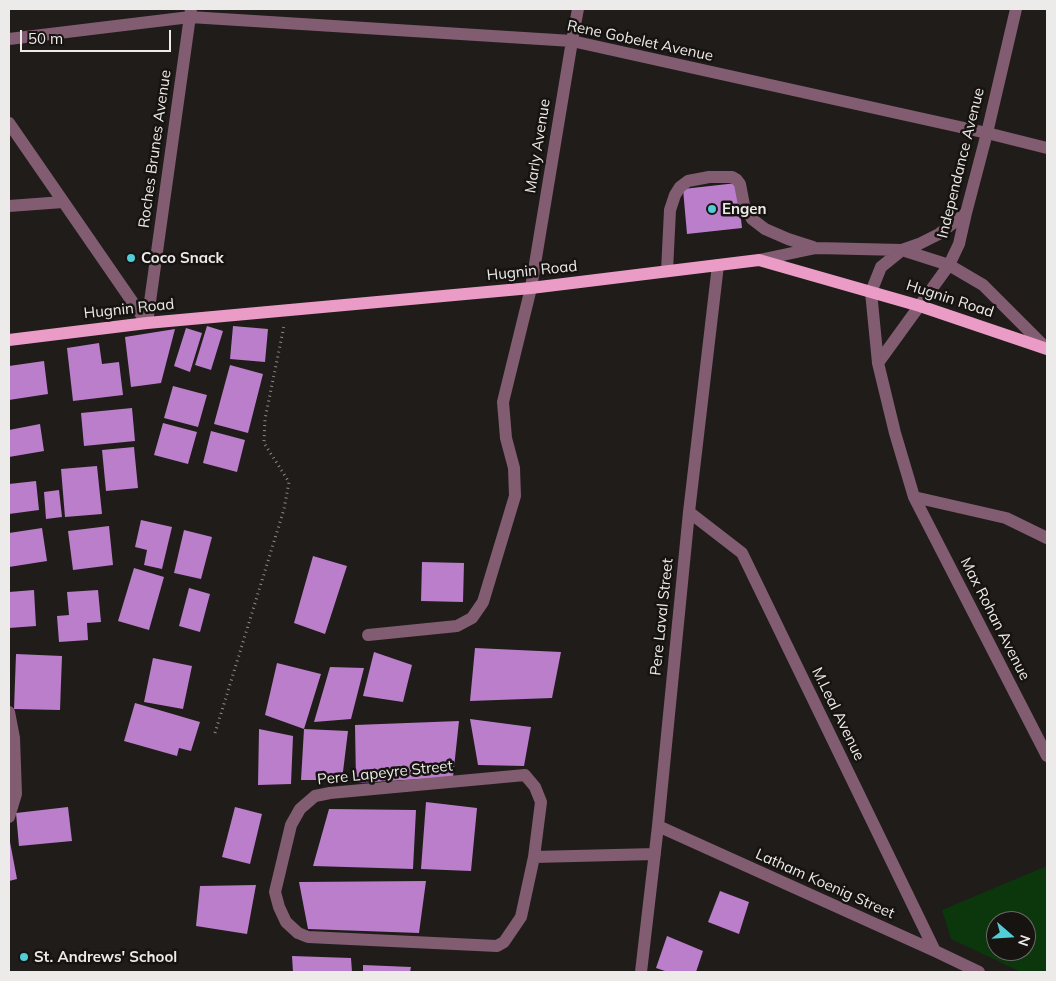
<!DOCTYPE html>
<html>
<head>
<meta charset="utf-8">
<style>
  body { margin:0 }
  #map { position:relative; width:1056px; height:981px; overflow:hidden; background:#1f1c1a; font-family:Mulish,sans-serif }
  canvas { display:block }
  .frame { position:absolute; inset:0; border:10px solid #edebe9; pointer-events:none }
  .north { position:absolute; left:986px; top:911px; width:50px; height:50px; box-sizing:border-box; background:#161311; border:1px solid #6c6967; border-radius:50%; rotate:109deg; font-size:14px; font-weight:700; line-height:20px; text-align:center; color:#edebe9 }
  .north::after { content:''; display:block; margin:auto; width:18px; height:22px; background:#52ccd6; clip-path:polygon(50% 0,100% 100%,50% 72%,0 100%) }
  .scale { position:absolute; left:20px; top:30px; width:151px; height:22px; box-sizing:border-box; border:2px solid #edebe9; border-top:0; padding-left:6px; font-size:15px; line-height:18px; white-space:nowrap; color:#edebe9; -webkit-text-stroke:4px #161311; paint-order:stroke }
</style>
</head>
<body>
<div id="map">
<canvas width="1056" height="981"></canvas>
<div class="frame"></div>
<div class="north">N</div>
<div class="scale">50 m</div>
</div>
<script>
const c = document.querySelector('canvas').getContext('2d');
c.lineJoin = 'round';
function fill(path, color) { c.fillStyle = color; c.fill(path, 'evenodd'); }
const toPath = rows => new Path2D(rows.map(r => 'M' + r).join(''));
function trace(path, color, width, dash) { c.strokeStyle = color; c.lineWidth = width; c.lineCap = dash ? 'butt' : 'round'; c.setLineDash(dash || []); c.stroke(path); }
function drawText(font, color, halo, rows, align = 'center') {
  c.font = font + ' Mulish,sans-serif'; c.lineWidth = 5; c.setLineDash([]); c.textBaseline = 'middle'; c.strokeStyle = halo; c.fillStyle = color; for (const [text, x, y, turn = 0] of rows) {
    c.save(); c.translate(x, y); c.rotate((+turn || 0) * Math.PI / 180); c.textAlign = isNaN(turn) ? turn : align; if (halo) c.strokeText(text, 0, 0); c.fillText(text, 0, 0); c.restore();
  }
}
fill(toPath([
  [1047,866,1047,972,1021,972,951,939,942,910],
  [996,921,1026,921,1026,951,996,951]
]), '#0c370c');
fill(toPath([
  [737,183,742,228,687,234,683,189],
  [207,326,223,331,211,370,195,365],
  [233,326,268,329,265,362,230,359],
  [186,328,202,333,190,372,174,366],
  [175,329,161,383,131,387,125,337],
  [99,343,102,364,119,362,123,395,73,401,67,348],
  [44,361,48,394,9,400,9,366],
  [230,365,263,374,248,433,214,424],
  [173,386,207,395,198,427,164,418],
  [132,408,135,441,84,446,81,413],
  [163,423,197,432,188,464,154,455],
  [40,424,44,451,9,457,9,430],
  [211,431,245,440,237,472,203,463],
  [134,447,138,488,106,491,102,450],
  [97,466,102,514,65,517,61,469],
  [36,481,39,510,9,514,9,484],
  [59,490,62,517,46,519,44,492],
  [141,520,172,527,162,569,144,565,147,550,135,547],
  [109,526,113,565,73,570,68,531],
  [42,528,47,561,9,567,9,533],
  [184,530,212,537,201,579,174,573],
  [313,556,347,566,325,634,294,623],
  [422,562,464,563,463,602,421,601],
  [134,568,164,577,149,630,118,621],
  [189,588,210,594,200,632,179,626],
  [34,590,36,626,9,628,9,592],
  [98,590,101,622,87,623,88,640,59,642,57,616,69,615,67,592],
  [475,648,561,652,552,698,470,701],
  [374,652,412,665,403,702,363,696],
  [16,654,62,656,60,710,14,709],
  [153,658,192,666,183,709,144,702],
  [277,663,321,674,304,729,265,715],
  [330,667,364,668,351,719,314,722],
  [135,703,200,722,191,751,179,748,177,756,124,741],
  [470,719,531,727,524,766,478,765],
  [459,721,453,777,356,783,355,725],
  [259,729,293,736,291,784,258,785],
  [304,729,348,731,342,780,301,780],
  [426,802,477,808,471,871,421,869],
  [68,807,72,841,19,846,16,813],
  [235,807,262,814,250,864,222,857],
  [329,809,416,810,413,869,313,866],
  [9,842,10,842,17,879,9,881],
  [426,881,419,933,308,929,299,882],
  [256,885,247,934,196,926,200,886],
  [720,891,749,902,739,934,708,922],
  [667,936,703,951,696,972,668,972,656,968],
  [292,956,351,958,352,972,293,972],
  [363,965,411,967,410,972,363,972]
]), '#ba7eca');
trace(toPath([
  [215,733,284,509,289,482,264,443,265,419,284,326]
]), '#8e8c8a', 3, [1, 4]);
trace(toPath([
  [9,39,190,17,572,41,987,133,1047,148],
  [9,123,147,323],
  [9,206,63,202],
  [966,213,939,234,919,244,902,250,881,267,871,292,878,363,895,433,914,497,1047,756],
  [759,260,816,248,902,250,949,265,983,285,1046,348],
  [667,271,670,210,675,195,680,187,688,181,709,177,732,177,737,180,740,184,744,205,752,219,765,229,788,239,813,247],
  [147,323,191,9],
  [878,363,949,265,959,244,966,213,987,133,1016,9],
  [914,497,1006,518,1047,538],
  [689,512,742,553,935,951],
  [368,635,457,626,472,618,483,602,515,496,514,468,506,438,503,402,531,288,572,41,578,9],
  [9,712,14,738,16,794,9,817],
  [525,775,535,787,541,802,534,857,521,917,504,942,497,946,308,937,298,933,286,922,279,907,275,892,291,825,300,809,315,796,330,793,525,775],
  [658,826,935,951,979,972],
  [534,857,655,854],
  [641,972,658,826,689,512,718,265]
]), '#825c70', 12);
trace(toPath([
  [9,340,147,323,531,288,759,260,920,306,1047,349]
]), '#ea9bc6', 12);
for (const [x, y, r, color] of [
  [712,209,5,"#52ccd6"],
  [131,258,5,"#52ccd6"],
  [24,957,5,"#52ccd6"]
]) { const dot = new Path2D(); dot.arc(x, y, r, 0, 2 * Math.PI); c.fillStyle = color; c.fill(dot); trace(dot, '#161311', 2); }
drawText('15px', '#edebe9', '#161311', [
  ["Rene Gobelet Avenue",640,41,12],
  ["Marly Avenue",538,146,-81],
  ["Roches Brunes Avenue",155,149,-82],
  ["Independance Avenue",961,163,-76],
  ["Hugnin Road",532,271,-6],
  ["Hugnin Road",950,299,18],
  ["Hugnin Road",129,309,-6],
  ["Pere Laval Street",662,617,-84],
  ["Max Rohan Avenue",995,619,63],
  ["M.Leal Avenue",838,714,64],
  ["Pere Lapeyre Street",385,773,-6],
  ["Latham Koenig Street",825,884,24]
]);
drawText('bold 15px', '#edebe9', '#161311', [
  ["Engen",722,209],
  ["Coco Snack",141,258],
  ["St. Andrews' School",34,957]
], 'left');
</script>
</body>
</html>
